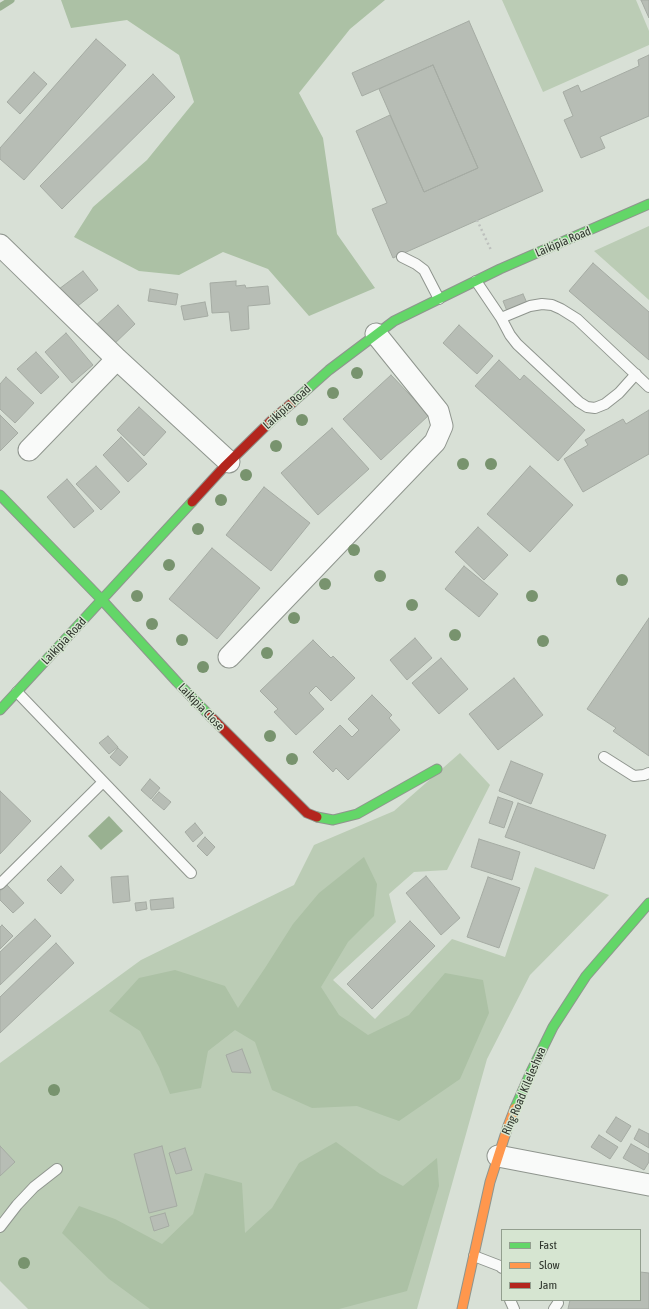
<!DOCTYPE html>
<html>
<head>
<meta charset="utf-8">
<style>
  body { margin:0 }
  #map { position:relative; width:649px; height:1309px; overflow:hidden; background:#d8e0d6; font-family:"Asap Condensed",sans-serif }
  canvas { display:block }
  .legend { position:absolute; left:501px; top:1229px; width:140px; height:72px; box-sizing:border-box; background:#d6e5d1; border:1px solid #939f8f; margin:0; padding:5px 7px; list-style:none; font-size:12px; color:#2f352d }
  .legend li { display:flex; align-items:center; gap:8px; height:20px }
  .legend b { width:20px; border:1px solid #939f8f }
</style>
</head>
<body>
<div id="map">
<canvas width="649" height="1309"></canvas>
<ul class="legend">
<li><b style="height:5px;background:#63d668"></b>Fast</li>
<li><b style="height:5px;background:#ff974d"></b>Slow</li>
<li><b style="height:5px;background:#b3261e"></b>Jam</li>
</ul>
</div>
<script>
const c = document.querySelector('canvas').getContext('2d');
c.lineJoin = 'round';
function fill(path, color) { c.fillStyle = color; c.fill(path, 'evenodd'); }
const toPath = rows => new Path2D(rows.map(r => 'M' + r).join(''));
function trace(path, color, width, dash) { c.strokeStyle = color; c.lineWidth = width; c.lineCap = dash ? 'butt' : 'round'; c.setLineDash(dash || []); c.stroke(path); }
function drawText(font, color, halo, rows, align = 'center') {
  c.font = font + ' "Asap Condensed",sans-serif'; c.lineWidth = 3; c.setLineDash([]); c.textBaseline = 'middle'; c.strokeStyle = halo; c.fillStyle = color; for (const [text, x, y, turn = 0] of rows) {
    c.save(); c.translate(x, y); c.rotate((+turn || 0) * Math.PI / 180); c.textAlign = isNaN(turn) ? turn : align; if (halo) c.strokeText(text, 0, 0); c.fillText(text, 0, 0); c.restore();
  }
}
fill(toPath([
  [502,0,636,0,649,31,649,45,543,92],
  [649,226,649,300,594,251],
  [460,753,490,785,447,870,414,872,389,894,396,922,333,980,375,1019,452,939,505,957,535,867,609,895,530,975,487,1059,417,1309,28,1309,0,1281,0,1063,141,960,294,885,314,845,394,811]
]), '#bbccb5');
fill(toPath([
  [61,0,385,0,350,29,299,93,323,138,337,234,375,288,309,316,268,269,223,252,179,275,139,271,74,237,93,207,147,160,194,102,179,55,127,20,71,28],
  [364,857,377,884,374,916,348,942,321,987,339,1015,368,1035,409,1015,445,973,483,980,489,1013,460,1079,399,1121,357,1106,312,1108,272,1090,255,1042,235,1030,208,1051,201,1088,170,1094,159,1067,140,1031,109,1011,139,978,175,970,225,986,238,1008,265,968,293,924,319,893],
  [336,1142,380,1174,403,1186,437,1158,439,1186,407,1291,339,1309,150,1309,109,1279,62,1233,79,1206,115,1219,162,1244,193,1214,205,1173,242,1183,245,1233,272,1208,299,1163]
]), '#acc1a5');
fill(toPath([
  [109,816,123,831,101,850,88,836]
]), '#99b191');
trace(toPath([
  [0,7,11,0]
]), '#99b191', 7);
const building = toPath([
  [641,0,649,0,649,18,641,0],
  [469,21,543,191,393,258,372,209,387,203,356,131,390,115,424,192,478,168,433,65,362,96,352,73,469,21],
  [96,39,126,65,24,180,0,159,0,148,96,39],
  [649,55,649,116,600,137,605,148,581,158,564,120,573,116,563,92,578,85,581,92,639,66,638,60,649,55],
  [433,65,478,168,424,192,379,89,433,65],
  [34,72,47,84,20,114,7,102,34,72],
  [153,74,175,97,62,209,40,186,153,74],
  [593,263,649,312,649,360,569,291,593,263],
  [83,271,98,290,74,309,59,289,83,271],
  [236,281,236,286,245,285,246,288,268,286,270,304,248,306,249,329,231,331,229,312,212,313,210,283,236,281],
  [150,289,178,294,176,305,148,301,150,289],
  [523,294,527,303,507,311,503,301,523,294],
  [205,302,208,316,184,320,181,306,205,302],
  [118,305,135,324,111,347,94,327,118,305],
  [459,325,493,356,477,374,443,343,459,325],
  [66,333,93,365,72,383,45,352,66,333],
  [36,352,59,377,41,394,17,369,36,352],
  [499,360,520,380,524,375,585,430,558,461,475,386,499,360],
  [391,375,429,415,381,460,343,419,391,375],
  [6,377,34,403,15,423,0,409,0,384,6,377],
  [139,407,166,432,144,456,117,430,139,407],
  [649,410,649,454,583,492,564,459,588,445,585,440,623,419,626,424,649,410],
  [0,415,18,433,0,451,0,415],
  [332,428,369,469,318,515,281,473,332,428],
  [121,437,147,464,128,482,103,455,121,437],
  [96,466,120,492,101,510,76,484,96,466],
  [530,466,573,505,530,552,487,514,530,466],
  [67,479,94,511,74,528,47,497,67,479],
  [264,487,310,523,271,571,226,535,264,487],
  [478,527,508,555,484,580,455,552,478,527],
  [212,548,260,588,217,639,169,599,212,548],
  [464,566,498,594,479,617,445,589,464,566],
  [649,618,649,756,613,731,616,728,587,709,649,618],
  [415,638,432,658,407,680,390,660,415,638],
  [313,640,331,658,333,656,355,678,331,701,316,686,309,693,324,709,296,735,274,712,278,709,260,691,313,640],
  [441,658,468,689,439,714,412,683,441,658],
  [514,678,543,715,498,750,469,714,514,678],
  [372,695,392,715,389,718,400,730,348,780,336,768,333,772,313,752,340,725,352,737,359,730,348,719,372,695],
  [108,736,118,747,109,754,99,743,108,736],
  [118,748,128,757,120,766,110,757,118,748],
  [511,761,543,774,531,804,499,791,511,761],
  [150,779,160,788,151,799,141,790,150,779],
  [0,791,31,821,0,854,0,791],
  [159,792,171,802,164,810,152,800,159,792],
  [498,797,513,802,504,828,489,823,498,797],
  [518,803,606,835,594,869,505,837,518,803],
  [195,823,203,833,193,842,185,832,195,823],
  [205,837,215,847,207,856,197,846,205,837],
  [479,839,520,852,512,880,471,867,479,839],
  [61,866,74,880,61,894,47,880,61,866],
  [128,876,130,901,113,903,111,877,128,876],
  [426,876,460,918,441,935,406,893,426,876],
  [488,877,520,888,499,948,467,937,488,877],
  [7,885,24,903,13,913,0,900,0,891,7,885],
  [173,898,174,908,151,910,150,900,173,898],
  [146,902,147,909,136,911,135,903,146,902],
  [35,919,51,936,0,985,0,952,35,919],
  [410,921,435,946,372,1009,347,984,410,921],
  [2,925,13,936,0,949,0,927,2,925],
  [56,943,74,963,0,1033,0,997,56,943],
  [242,1049,251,1073,232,1072,226,1055,242,1049],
  [616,1117,631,1126,621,1142,606,1132,616,1117],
  [639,1129,649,1134,649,1148,634,1139,639,1129],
  [599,1135,618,1147,610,1159,591,1147,599,1135],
  [631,1144,649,1154,649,1162,644,1170,623,1158,631,1144],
  [0,1146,15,1162,0,1176,0,1146],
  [162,1146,177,1206,149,1213,134,1154,162,1146],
  [185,1148,192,1170,176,1174,169,1153,185,1148],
  [165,1213,169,1226,154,1231,150,1217,165,1213],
  [640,1272,649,1273,649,1309,568,1309,570,1300,640,1300,640,1272]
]);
fill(building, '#b7bdb5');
trace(building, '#a5aba3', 1);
const lane = toPath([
  [402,257,416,264,424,270,439,299],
  [476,281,501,318,510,335,517,344,579,402,587,407,595,408,605,404,619,393,636,374],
  [501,318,530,306,542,304,552,305,561,309,577,319,649,387],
  [17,692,191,873],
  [604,757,634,776,644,775,649,773],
  [0,884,103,782],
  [0,1227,17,1205,34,1187,57,1169],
  [474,1256,500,1266,502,1268],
  [510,1300,514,1309],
  [554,1309,558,1303]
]);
const street = toPath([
  [0,245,117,359,229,462],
  [29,450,117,359],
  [229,657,435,442,442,426,438,411,376,334],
  [498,1156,649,1185]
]);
const fast = toPath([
  [292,403,329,370,394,321,500,269,649,204],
  [0,495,102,600,177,682,210,716],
  [0,710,192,502],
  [317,817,333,820,357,814,437,769],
  [515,1108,530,1074,553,1027,586,976,649,903]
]);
const slow = toPath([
  [462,1309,490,1182,508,1126,515,1108]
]);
const jam = toPath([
  [192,502,224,467,272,420,292,403],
  [210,716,307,813,317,817]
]);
trace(lane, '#8f958e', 12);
trace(street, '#8f958e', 23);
trace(fast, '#8f958e', 11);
trace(slow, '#8f958e', 11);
trace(jam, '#8f958e', 11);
trace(toPath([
  [477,220,491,250]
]), '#bdc0bd', 2.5, [2, 3]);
trace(lane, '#f9faf9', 10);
trace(street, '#f9faf9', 21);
trace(fast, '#63d668', 9);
trace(slow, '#ff974d', 9);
trace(jam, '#b3261e', 9);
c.fillStyle = '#78936e';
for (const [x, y] of [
  [357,373],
  [333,393],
  [302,420],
  [276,446],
  [463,464],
  [491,464],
  [246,475],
  [221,500],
  [198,529],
  [354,550],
  [169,565],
  [380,576],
  [622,580],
  [325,584],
  [137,596],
  [532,596],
  [412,605],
  [294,618],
  [152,624],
  [455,635],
  [182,640],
  [543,641],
  [267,653],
  [203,667],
  [270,736],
  [292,759],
  [54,1090],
  [24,1263]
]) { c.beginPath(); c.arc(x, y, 6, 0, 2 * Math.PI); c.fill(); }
drawText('12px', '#2f352d', '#d6e5d1', [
  ["Laikipia Road",563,242,-23],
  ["Laikipia Road",287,407,-42],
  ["Laikipia Road",64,641,-47],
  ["Laikipia Close",201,707,46],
  ["Ring Road Kileleshwa",524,1091,-67]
]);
</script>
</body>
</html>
